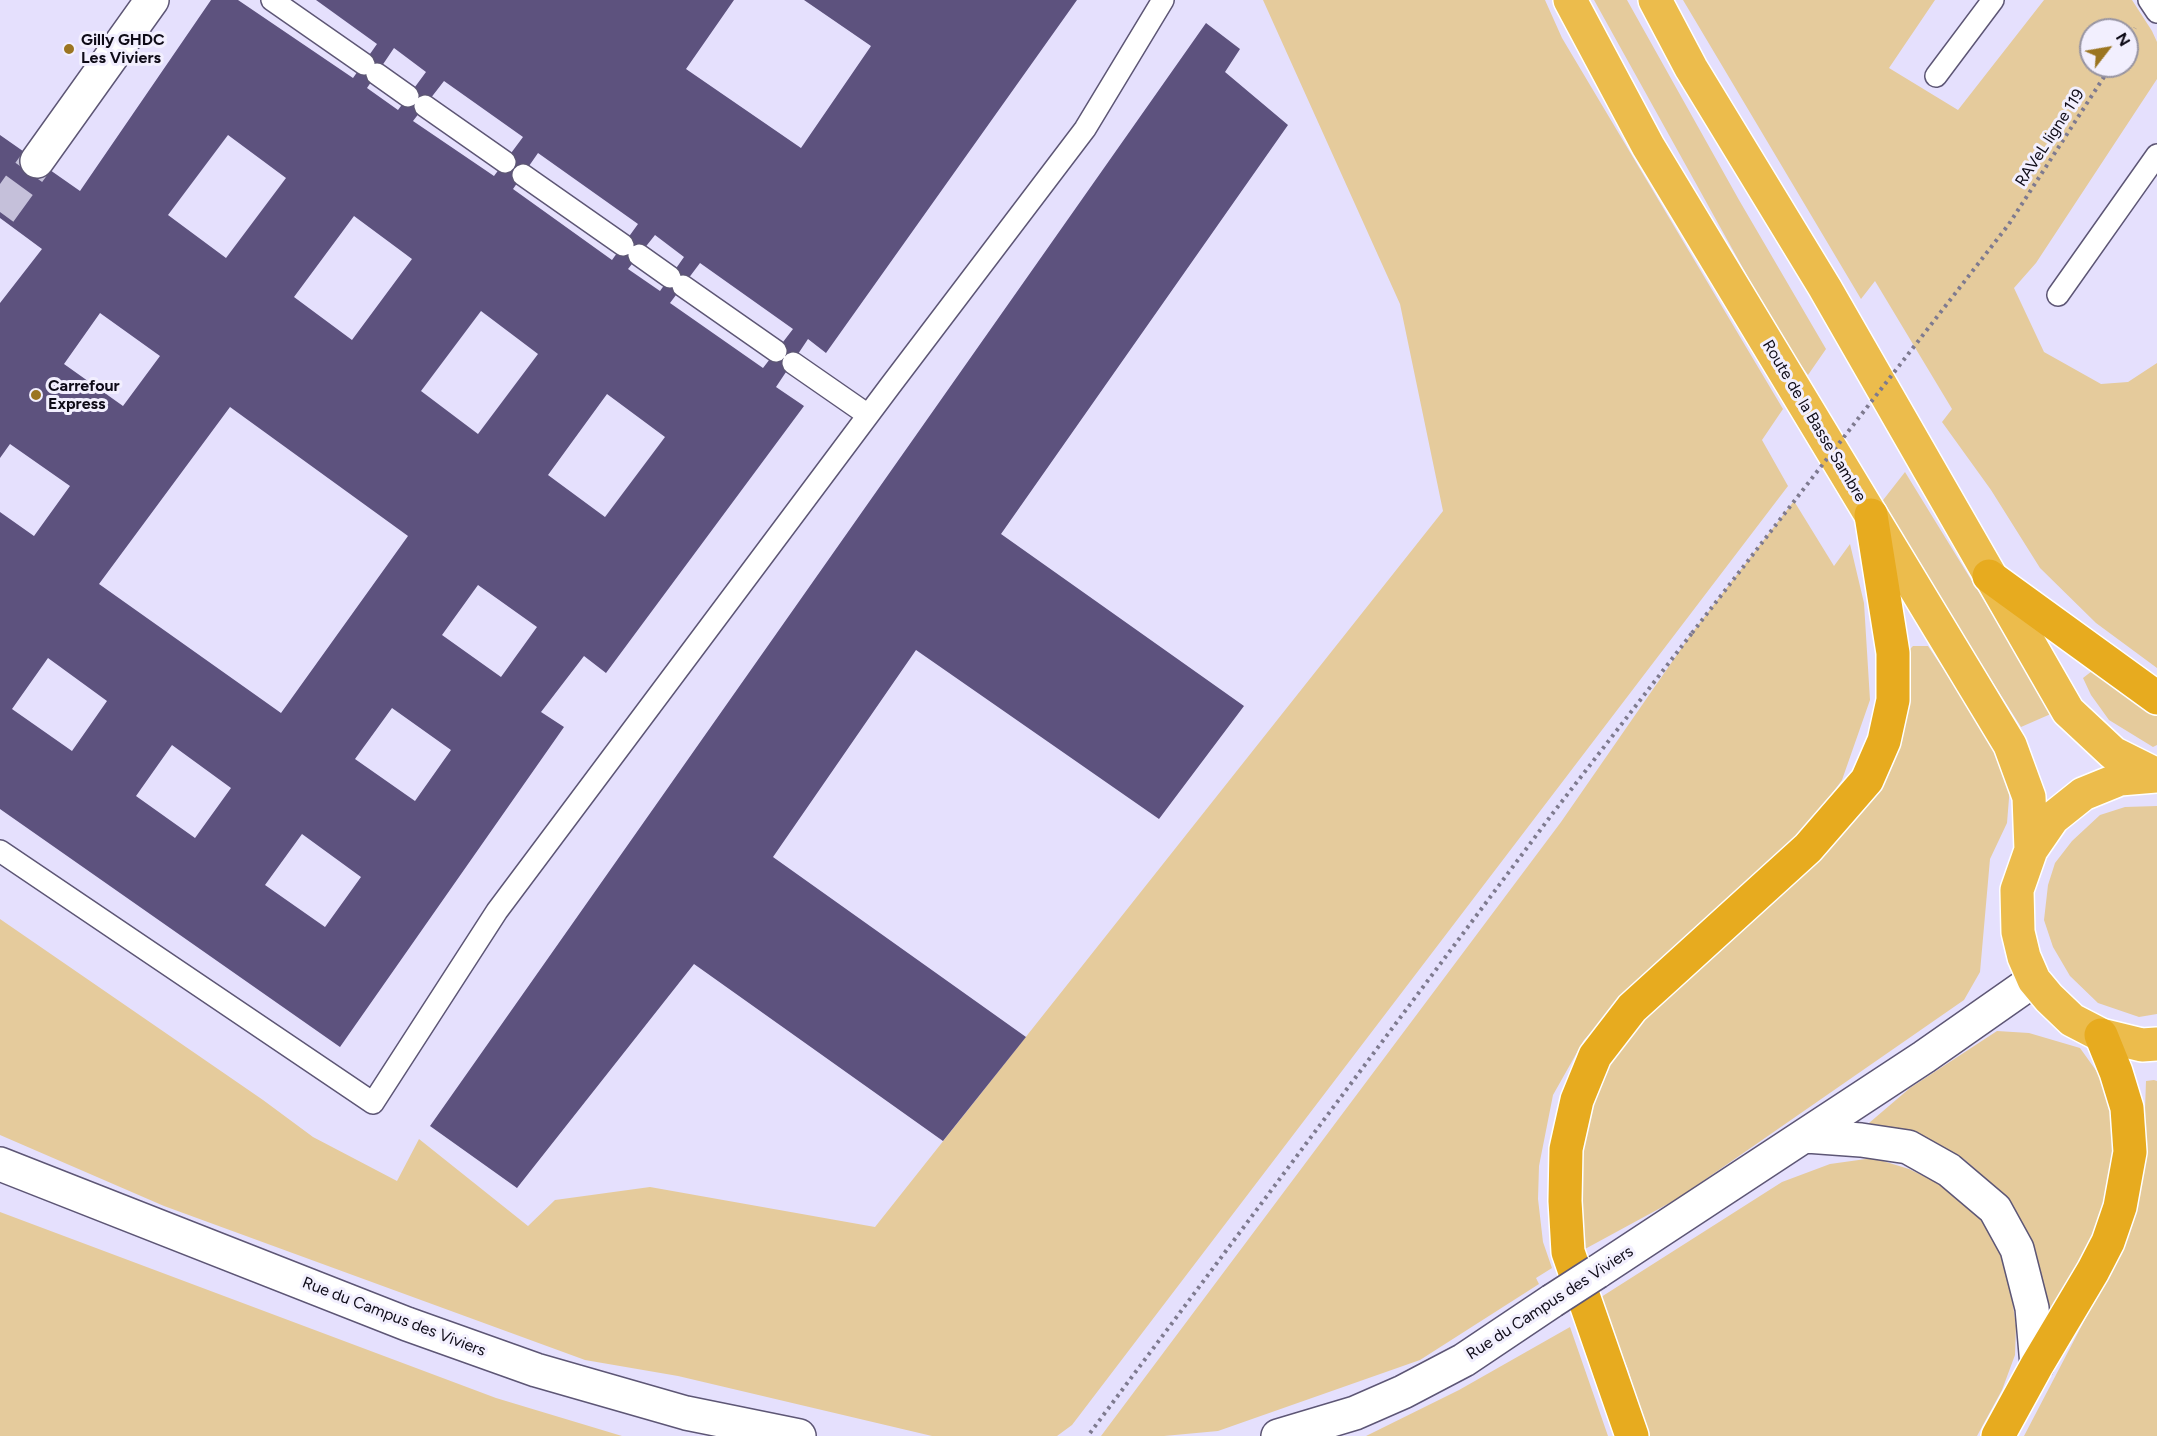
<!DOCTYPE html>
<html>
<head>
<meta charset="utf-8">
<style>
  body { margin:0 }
  #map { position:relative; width:2157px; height:1436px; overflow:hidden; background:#e5e0fd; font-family:Figtree,sans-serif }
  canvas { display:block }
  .north { position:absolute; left:2079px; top:18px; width:60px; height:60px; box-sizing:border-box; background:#f2effe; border:2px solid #9794a2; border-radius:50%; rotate:59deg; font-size:16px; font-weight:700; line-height:24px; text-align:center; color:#0e0b17 }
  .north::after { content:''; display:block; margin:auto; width:21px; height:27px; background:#9b7521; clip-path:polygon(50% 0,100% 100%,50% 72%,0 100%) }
</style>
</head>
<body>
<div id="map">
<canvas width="2157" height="1436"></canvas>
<div class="north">N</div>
</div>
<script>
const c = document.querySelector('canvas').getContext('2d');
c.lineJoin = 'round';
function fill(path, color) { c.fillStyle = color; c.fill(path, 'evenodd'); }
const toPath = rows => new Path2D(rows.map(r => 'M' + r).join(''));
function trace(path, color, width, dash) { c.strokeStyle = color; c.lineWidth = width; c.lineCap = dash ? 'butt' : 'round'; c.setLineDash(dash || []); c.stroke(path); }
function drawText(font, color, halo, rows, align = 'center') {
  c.font = font + ' Figtree,sans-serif'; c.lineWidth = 6; c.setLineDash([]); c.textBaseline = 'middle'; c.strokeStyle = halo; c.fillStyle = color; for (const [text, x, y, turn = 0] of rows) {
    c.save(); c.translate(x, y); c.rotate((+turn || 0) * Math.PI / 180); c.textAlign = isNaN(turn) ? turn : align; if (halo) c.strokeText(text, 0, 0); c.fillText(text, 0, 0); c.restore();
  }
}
fill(toPath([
  [1263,0,1545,0,1562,38,1783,409,1762,440,1788,486,1072,1425,1057,1436,932,1436,678,1376,585,1360,164,1206,0,1135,0,919,263,1100,313,1137,397,1181,419,1139,528,1226,555,1200,650,1187,875,1227,1443,511,1400,304],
  [1594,0,1627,0,1739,200,1826,349,1808,375,1784,342],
  [1683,0,1935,0,1889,68,1958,110,2044,0,2132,0,2152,31,2157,42,2157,79,2036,263,2014,288,2044,352,2101,384,2128,382,2157,363,2157,668,2096,623,2040,568,1991,490,1942,422,1952,409,1875,281,1861,299],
  [2091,30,2127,30,2127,66,2091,66],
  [1905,472,2053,713,2021,727,1880,504],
  [1794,501,1834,566,1850,544,1864,603,1870,700,1842,780,1793,847,1654,967,1584,1040,1553,1095,1539,1166,1538,1199,1543,1242,1552,1268,1536,1278,1539,1284,1420,1360,1218,1431,1164,1436,1101,1436,1561,822,1692,633],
  [1913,646,1928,646,1992,742,2010,786,2007,823,1990,859,1980,972,1964,1000,1677,1199,1585,1249,1572,1176,1588,1104,1621,1040,1795,880,1896,750,1908,712,1906,653],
  [2092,671,2157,711,2157,745,2153,747,2109,720,2091,695,2083,678],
  [2157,806,2157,1014,2139,1017,2098,1003,2070,976,2053,947,2044,920,2048,885,2055,863,2072,841,2100,815,2125,807],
  [1997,1031,2029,1033,2080,1048,2105,1083,2119,1123,2107,1221,2043,1340,2012,1215,1988,1181,1964,1159,1918,1139,1872,1131,1869,1123,1910,1088],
  [2154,1080,2157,1081,2157,1436,2024,1436,2115,1262,2144,1140,2146,1081],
  [1873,1158,1909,1169,1942,1185,1969,1205,1988,1226,2007,1264,2016,1326,2015,1355,2002,1390,1977,1436,1647,1436,1628,1369,1598,1299,1782,1182,1830,1164],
  [0,1212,496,1398,622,1436,0,1436],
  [1570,1327,1608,1436,1366,1436,1459,1390]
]), '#e5cb9c');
fill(toPath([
  [211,0,238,0,353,78,377,44,316,0,734,0,686,69,801,148,871,46,804,0,1077,0,826,353,808,339,776,387,804,406,606,673,584,656,541,712,564,727,340,1047,0,809,0,512,34,536,70,486,10,444,0,458,0,303,42,249,0,218,0,135,80,191],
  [394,48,426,72,398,110,367,88],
  [444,81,523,137,494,176,413,121],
  [228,135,286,178,226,258,168,215],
  [538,153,638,224,612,260,513,189],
  [354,216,412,259,352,340,294,297],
  [655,235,684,257,660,291,628,269],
  [700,263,793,329,763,368,670,303],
  [481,311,538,354,478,434,421,391],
  [100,313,160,356,123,406,64,364],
  [607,394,665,437,605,517,548,475],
  [230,407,408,536,281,713,99,584],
  [478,585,537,627,501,677,442,635],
  [48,658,107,701,72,751,12,709],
  [392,708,451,750,415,801,355,759],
  [172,745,231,788,195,838,136,796],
  [302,834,361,877,325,927,265,885],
  [1206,23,1240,49,1225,72,1288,125,1001,534,1244,706,1159,819,916,650,773,857,1026,1037,943,1141,694,964,517,1188,430,1126]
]), '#5d527e');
trace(toPath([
  [0,212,37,161]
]), '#c5c0da', 33, [33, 16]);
const service = toPath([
  [272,0,364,64],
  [2149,0,2157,12],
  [377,74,408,96],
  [1936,76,1993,0],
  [425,106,505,162],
  [523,175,623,245],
  [639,255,670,277],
  [683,286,776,351],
  [2058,295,2157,155],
  [793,363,868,415],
  [0,851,373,1103,497,911,890,386,1085,129,1163,0]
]);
const minor = toPath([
  [37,161,152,0],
  [1806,1136,1861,1140,1908,1147,1949,1170,1995,1209,2017,1249,2032,1308,2037,1365],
  [0,1164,407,1324,536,1370,686,1413,799,1436],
  [1597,1272,1924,1057,2034,980],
  [1278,1436,1355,1413,1403,1392,1464,1360,1552,1301]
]);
const trunk = toPath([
  [1570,0,1648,146,2010,745,2029,797,2031,850],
  [1655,0,1691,68,1825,288,2068,711,2113,753,2157,775],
  [2157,776,2120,779,2083,794,2053,818,2031,850,2017,890,2018,932,2024,957,2034,980,2049,998,2072,1020,2101,1035,2142,1045,2157,1044]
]);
const motorway = toPath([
  [1989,576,2157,698],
  [1632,1436,1568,1252,1565,1201,1566,1149,1577,1100,1595,1056,1632,1008,1808,848,1867,780,1884,741,1893,700,1893,653,1871,515],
  [1998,1436,2037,1365,2093,1271,2108,1242,2120,1207,2130,1152,2127,1108,2116,1072,2101,1035]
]);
trace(service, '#5d5675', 24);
trace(minor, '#5d5675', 36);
trace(trunk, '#fff', 36);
trace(motorway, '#fff', 36);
trace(toPath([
  [2127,41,2135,28],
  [2009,224,2111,66],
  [1090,1433,1553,813,1692,633]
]), '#7e7a8f', 4, [3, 4.5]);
trace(service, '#fff', 21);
trace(minor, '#fff', 33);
trace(trunk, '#ecbc4c', 33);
trace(motorway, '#e7ab1f', 33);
const minorBridge = toPath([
  [1552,1301,1597,1272]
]);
trace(minorBridge, '#5d5675', 36, []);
trace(toPath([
  [1692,633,2009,224]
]), '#7e7a8f', 4, [3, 4.5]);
trace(minorBridge, '#fff', 33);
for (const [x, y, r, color] of [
  [69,49,6,"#9b7521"],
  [36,395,6,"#9b7521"]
]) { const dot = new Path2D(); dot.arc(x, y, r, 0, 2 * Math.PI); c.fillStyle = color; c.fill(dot); trace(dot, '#f2effe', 2); }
drawText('bold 16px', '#0e0b17', '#f2effe', [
  ["Gilly GHDC",81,40],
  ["Les Viviers",81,58],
  ["Carrefour",48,386],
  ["Express",48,404]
], 'left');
drawText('16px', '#0e0b17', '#f2effe', [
  ["RAVeL ligne 119",2050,138,-57],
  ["Route de la Basse Sambre",1814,421,59],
  ["Rue du Campus des Viviers",1550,1303,-33],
  ["Rue du Campus des Viviers",394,1317,21]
]);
</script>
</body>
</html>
